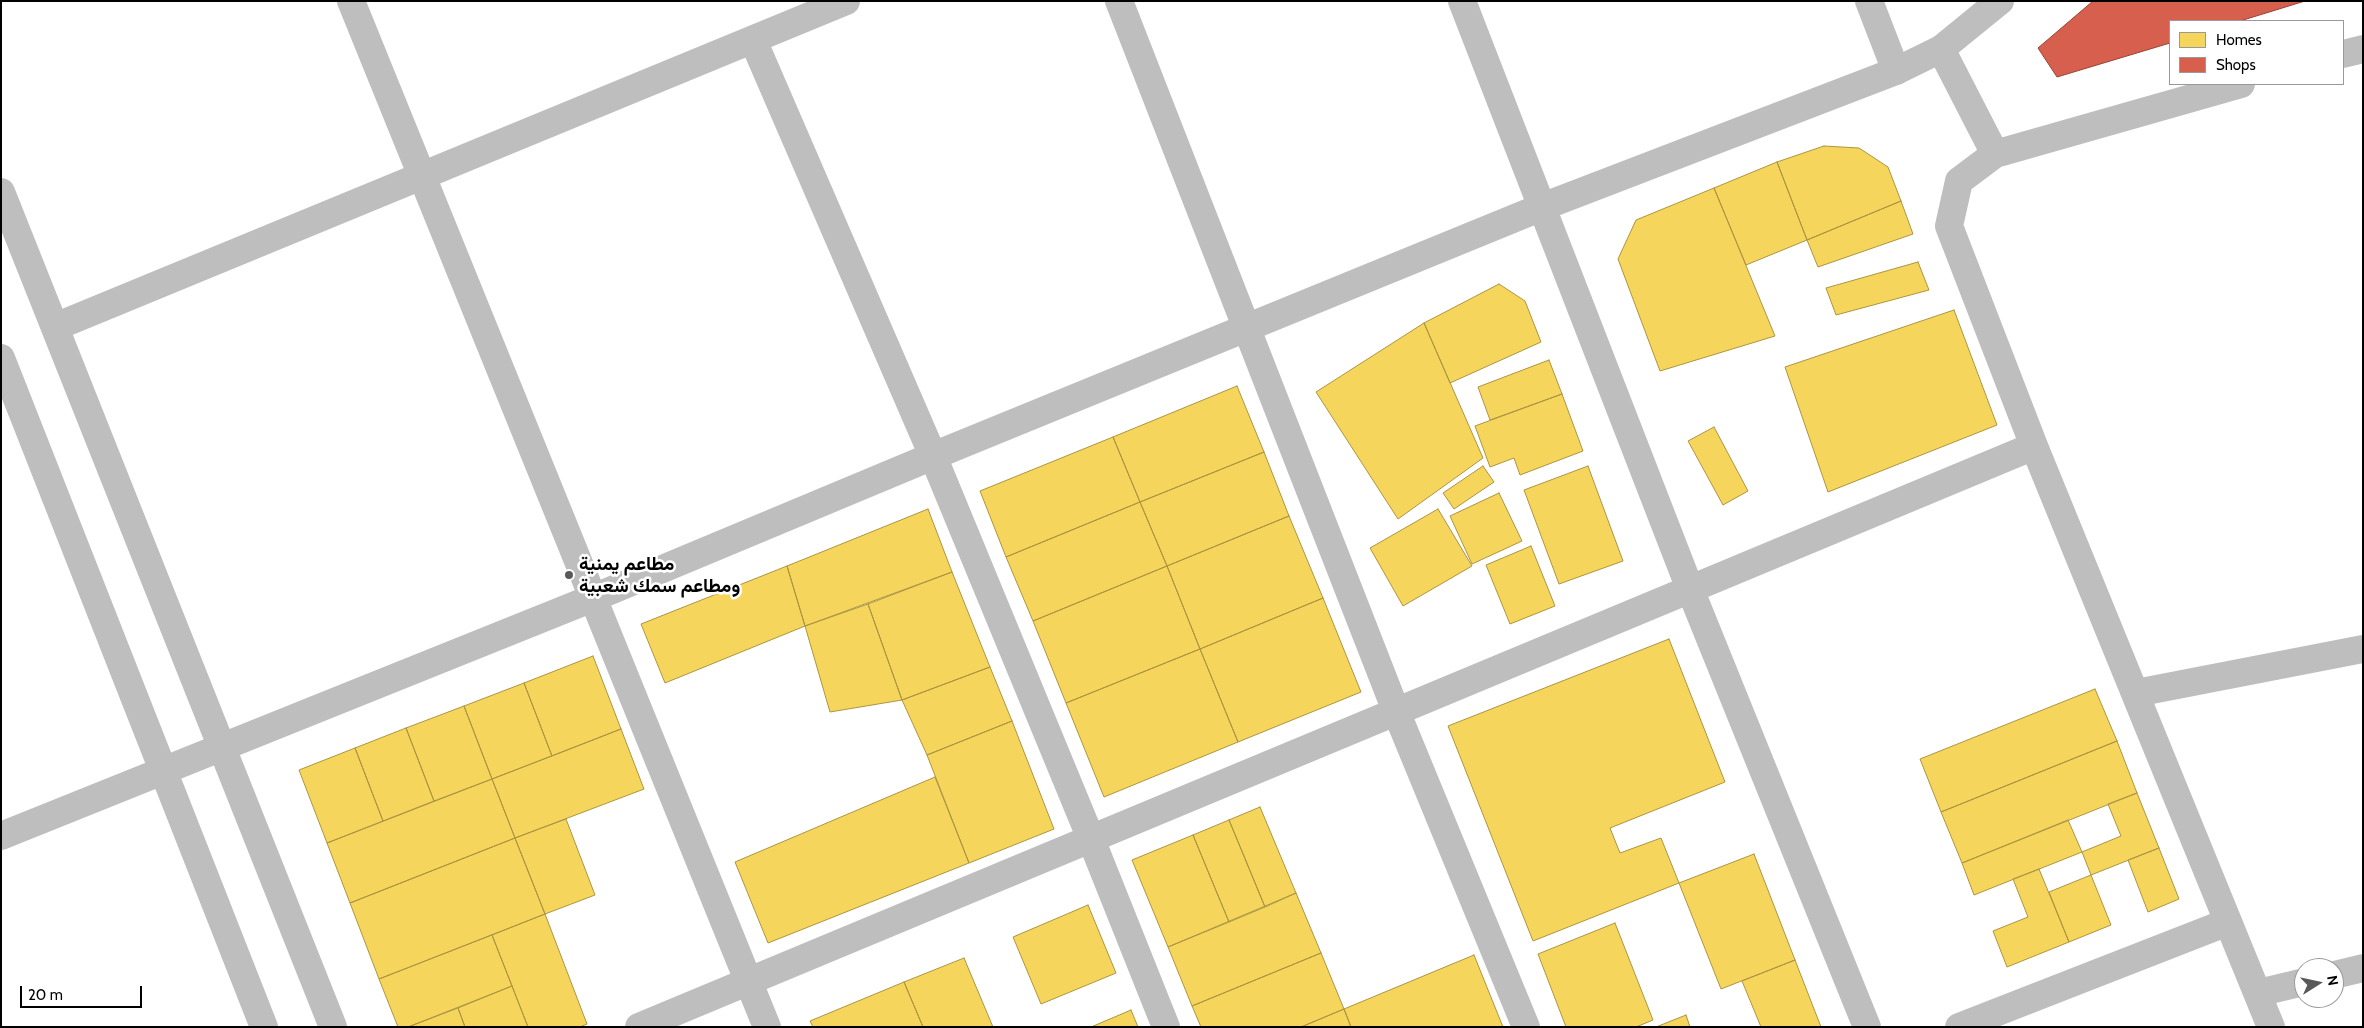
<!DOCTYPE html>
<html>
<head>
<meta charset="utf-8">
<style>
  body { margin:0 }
  #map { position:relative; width:2364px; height:1028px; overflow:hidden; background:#fff; font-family:Cabin,sans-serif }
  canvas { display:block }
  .frame { position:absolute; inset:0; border:2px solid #000; pointer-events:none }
  .legend { position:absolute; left:2169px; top:20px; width:175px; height:65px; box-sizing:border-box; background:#fff; border:1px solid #999; margin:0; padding:6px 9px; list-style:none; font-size:15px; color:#000 }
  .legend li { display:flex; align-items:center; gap:10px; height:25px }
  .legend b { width:25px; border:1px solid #999 }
  .north { position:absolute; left:2294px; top:958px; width:50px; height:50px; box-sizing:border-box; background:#fff; border:1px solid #999; border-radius:50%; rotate:80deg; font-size:14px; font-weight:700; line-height:20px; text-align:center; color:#000 }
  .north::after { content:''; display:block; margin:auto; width:18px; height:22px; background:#595959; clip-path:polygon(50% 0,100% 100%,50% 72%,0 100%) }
  .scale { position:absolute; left:20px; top:986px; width:122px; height:22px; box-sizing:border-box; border:2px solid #000; border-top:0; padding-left:6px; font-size:15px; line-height:18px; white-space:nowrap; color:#000; -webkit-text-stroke:4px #fff; paint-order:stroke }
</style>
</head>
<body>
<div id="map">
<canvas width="2364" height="1028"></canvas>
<div class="frame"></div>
<ul class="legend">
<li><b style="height:14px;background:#f6d55c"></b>Homes</li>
<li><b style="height:14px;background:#d6604d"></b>Shops</li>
</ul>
<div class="north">N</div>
<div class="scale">20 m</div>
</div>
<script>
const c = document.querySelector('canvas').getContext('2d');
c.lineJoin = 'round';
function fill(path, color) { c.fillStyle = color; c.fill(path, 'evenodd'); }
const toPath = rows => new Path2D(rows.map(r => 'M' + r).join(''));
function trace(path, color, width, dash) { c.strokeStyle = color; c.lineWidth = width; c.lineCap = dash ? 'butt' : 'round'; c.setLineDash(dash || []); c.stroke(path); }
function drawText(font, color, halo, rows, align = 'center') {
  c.font = font + ' Cabin,Vazirmatn,sans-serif'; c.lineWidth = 5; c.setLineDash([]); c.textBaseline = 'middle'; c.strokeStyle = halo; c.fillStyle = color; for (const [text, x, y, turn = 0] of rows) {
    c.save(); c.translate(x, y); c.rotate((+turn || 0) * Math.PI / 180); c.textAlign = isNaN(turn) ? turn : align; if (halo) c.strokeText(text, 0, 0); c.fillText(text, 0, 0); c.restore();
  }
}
const homes = toPath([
  [1824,146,1859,148,1888,167,1901,201,1807,240,1777,162,1824,146],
  [1777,162,1807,240,1746,265,1714,188,1777,162],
  [1714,188,1775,336,1660,371,1618,259,1636,220,1714,188],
  [1901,201,1913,234,1818,267,1807,240,1901,201],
  [1918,262,1929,290,1836,315,1826,288,1918,262],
  [1499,284,1525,301,1541,342,1450,383,1424,323,1499,284],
  [1954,310,1997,425,1828,492,1785,367,1954,310],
  [1424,323,1483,458,1398,519,1316,392,1424,323],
  [1549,360,1562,394,1490,420,1478,387,1549,360],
  [1237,386,1264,452,1140,502,1113,437,1237,386],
  [1562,394,1583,451,1520,475,1514,458,1490,467,1475,426,1562,394],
  [1714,427,1748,491,1723,505,1688,441,1714,427],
  [1113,437,1140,502,1006,557,980,491,1113,437],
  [1264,452,1289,516,1167,566,1140,502,1264,452],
  [1483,466,1494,482,1454,509,1443,493,1483,466],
  [1588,466,1623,561,1559,584,1524,490,1588,466],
  [1499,493,1522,541,1472,564,1450,516,1499,493],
  [1140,502,1167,566,1033,621,1006,557,1140,502],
  [928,509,952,572,805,626,787,566,928,509],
  [1438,509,1472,566,1403,606,1370,548,1438,509],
  [1289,516,1323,598,1200,649,1167,566,1289,516],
  [1531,546,1555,606,1510,624,1486,565,1531,546],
  [787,566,805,626,665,683,641,624,787,566],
  [1167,566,1200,649,1066,703,1033,621,1167,566],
  [952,572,990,667,902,700,868,604,952,572],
  [1323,598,1361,692,1238,742,1200,649,1323,598],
  [868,604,902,700,830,712,805,626,868,604],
  [1669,639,1725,782,1610,828,1620,853,1661,838,1679,883,1533,941,1448,726,1669,639],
  [1200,649,1238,742,1104,797,1066,703,1200,649],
  [593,656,621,729,552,756,524,683,593,656],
  [990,667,1012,721,927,755,902,700,990,667],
  [524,683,552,756,492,779,464,706,524,683],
  [2095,689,2117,741,1941,812,1920,759,2095,689],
  [464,706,492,779,434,801,406,728,464,706],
  [1012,721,1054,829,969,863,927,755,1012,721],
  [406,728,434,801,383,821,355,748,406,728],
  [621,729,644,789,515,838,492,779,621,729],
  [2117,741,2137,793,1962,863,1941,812,2117,741],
  [355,748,383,821,327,843,299,770,355,748],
  [935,777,969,863,768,943,735,862,935,777],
  [492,779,515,838,350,903,327,843,492,779],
  [2137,793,2159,848,2091,875,2082,852,2121,836,2108,804,2137,793],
  [1260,807,1296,893,1265,907,1229,820,1260,807],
  [566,819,595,895,545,914,515,838,566,819],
  [1229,820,1265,907,1229,922,1193,835,1229,820],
  [2068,820,2082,852,1974,895,1962,863,2068,820],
  [1193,835,1229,922,1168,947,1132,860,1193,835],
  [515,838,545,914,379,979,350,903,515,838],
  [2159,848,2179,899,2148,912,2128,860,2159,848],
  [1754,854,1795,960,1721,989,1679,883,1754,854],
  [2039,869,2069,942,2007,967,1993,931,2028,917,2013,879,2039,869],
  [2091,875,2111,925,2069,942,2049,892,2091,875],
  [1296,893,1321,953,1192,1006,1168,947,1296,893],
  [1088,905,1116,973,1041,1004,1013,937,1088,905],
  [545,914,587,1024,580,1027,528,1027,492,935,545,914],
  [1615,923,1653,1020,1636,1027,1566,1027,1538,954,1615,923],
  [492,935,512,986,408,1027,398,1027,379,979,492,935],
  [1321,953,1344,1009,1301,1027,1201,1027,1192,1006,1321,953],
  [1474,955,1503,1027,1351,1027,1344,1009,1474,955],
  [964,958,993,1027,923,1027,904,982,964,958],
  [1795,960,1821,1027,1761,1027,1742,981,1795,960],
  [904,982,923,1027,813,1027,810,1021,904,982],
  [512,986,528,1027,465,1027,458,1008,512,986],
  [458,1008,465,1027,408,1027,458,1008],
  [1344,1009,1351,1027,1301,1027,1344,1009],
  [1131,1010,1138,1027,1091,1027,1131,1010],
  [1686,1015,1690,1027,1656,1027,1686,1015]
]);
fill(homes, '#f6d55c');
trace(homes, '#ac9540', 1);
const shops = toPath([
  [2093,1,2305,1,2240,21,2170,21,2170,43,2057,77,2038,48,2093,1]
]);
fill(shops, '#d6604d');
trace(shops, '#964336', 1);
trace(toPath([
  [351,1,767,1027],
  [1119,1,1396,711,1526,1027],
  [1462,1,1690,589,1867,1027],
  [1869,1,1896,71],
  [753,40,933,456,1091,839,1166,1027],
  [1941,49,1995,154],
  [2343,54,2363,49],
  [2241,84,1995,154,1959,181,1949,226,2034,446,2271,1027],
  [55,327,846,1],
  [2136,693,2363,649],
  [2334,975,2363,968],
  [2258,993,2304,982],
  [639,1027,2034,446],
  [1959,1027,2228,922]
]), '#bebebe', 28);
trace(toPath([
  [1,192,333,1027],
  [1,358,264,1027],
  [1,836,593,598,933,456,1542,207,1896,71,1941,49,2000,1]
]), '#bebebe', 28);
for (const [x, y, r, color] of [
  [569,575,5,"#595959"]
]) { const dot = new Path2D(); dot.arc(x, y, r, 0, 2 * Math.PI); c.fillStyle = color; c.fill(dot); trace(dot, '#fff', 2); }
drawText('bold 19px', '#000', '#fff', [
  ["مطاعم يمنية",579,564],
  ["ومطاعم سمك شعبية",579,586]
], 'left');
</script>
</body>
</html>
